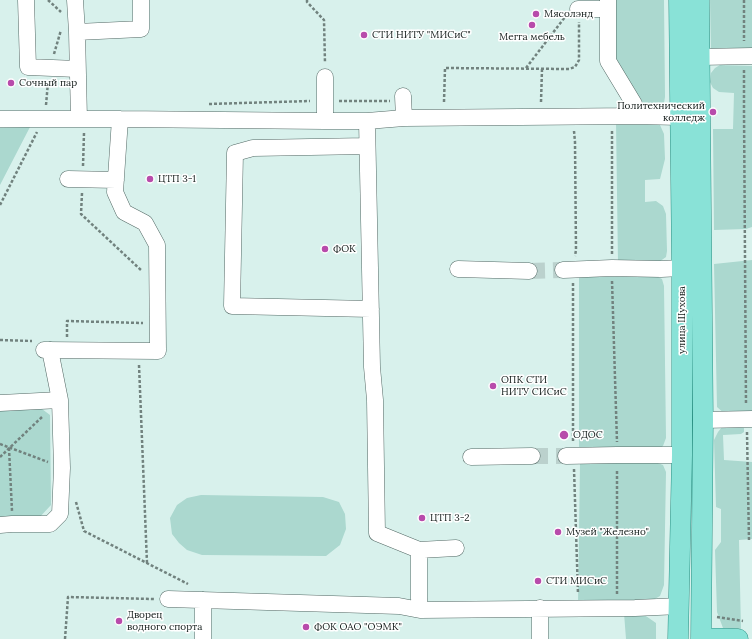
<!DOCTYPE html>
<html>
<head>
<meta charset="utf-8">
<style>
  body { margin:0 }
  canvas { display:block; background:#d8f1ec }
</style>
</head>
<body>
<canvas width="752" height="639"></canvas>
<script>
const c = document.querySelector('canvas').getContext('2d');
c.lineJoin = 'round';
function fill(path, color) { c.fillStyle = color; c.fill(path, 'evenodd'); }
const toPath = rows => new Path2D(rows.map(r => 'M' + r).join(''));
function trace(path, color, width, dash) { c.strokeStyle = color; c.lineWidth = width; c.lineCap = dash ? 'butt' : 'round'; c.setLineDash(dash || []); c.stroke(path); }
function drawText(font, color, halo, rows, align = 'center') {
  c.font = font + ' Lora,serif'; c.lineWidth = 3; c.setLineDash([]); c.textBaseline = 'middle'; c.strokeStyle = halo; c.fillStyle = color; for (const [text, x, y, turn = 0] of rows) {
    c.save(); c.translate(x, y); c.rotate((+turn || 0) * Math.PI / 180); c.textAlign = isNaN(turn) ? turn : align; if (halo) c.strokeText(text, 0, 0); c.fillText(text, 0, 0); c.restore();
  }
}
fill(toPath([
  [612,0,664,0,665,97,664,103,660,109,645,109,635,96,613,55],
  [710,0,752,0,752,52,711,52],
  [720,65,752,66,752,227,746,229,714,230,713,129,733,129,734,93,719,92,713,88,710,82,711,73,715,68],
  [616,122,651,122,660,125,664,134,665,159,660,179,645,180,645,202,656,201,663,206,666,214,667,251,666,257,659,262,618,264],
  [30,127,0,185,0,128],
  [752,260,752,415,726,415,717,407,714,264],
  [656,276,662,279,664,286,666,438,663,446,657,450,579,447,579,277],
  [0,409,42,409,50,415,51,505,38,519,0,520],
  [722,427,739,427,744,428,744,432,741,434,723,435,724,460,752,462,752,539,739,540,741,630,723,628,717,612,715,550,721,542,721,509,716,507,714,440,718,432],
  [655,462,663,465,666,472,664,585,660,596,651,601,578,604,580,463],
  [201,495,323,497,339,502,345,514,346,529,340,545,326,556,202,555,187,550,179,543,172,534,170,518,177,505,187,498],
  [624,613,643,614,656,623,656,639,626,639]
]), '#abd8cf');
trace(toPath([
  [529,271,563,270],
  [532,456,566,456]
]), '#bbd1cd', 16, [16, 8]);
const minor = toPath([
  [26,0,28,67,77,69],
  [75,0,77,32,79,119],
  [608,0,608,61,634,104,636,116],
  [578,9,608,9],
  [77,32,141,29,141,0],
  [700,57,752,56],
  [325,77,325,121],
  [403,96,404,118],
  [0,119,120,119,325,121,367,121,404,118,636,116,680,117],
  [367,121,372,367,375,400,377,533,419,550],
  [367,146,253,148,235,153,232,306,371,309],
  [68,179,116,180],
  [458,269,529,271],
  [563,270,612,268,661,269,682,268],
  [44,350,158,351,157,245,145,223,124,212,115,192,120,119],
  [0,403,60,400],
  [703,420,752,419],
  [566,456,617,455,682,455],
  [471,457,532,456],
  [0,525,12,524,50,524,60,514,62,468,60,400,50,350],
  [168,599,399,606,420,610,635,608,680,606],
  [203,600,203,639],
  [540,608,540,639],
  [420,610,419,598,419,550,456,548]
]);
const major = toPath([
  [699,0,703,420,701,639],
  [701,638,738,639],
  [678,639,682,455,682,268,679,0]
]);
trace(minor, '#536965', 17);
trace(major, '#2d9184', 21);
trace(toPath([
  [48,0,61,12],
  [307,0,307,2,324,20,325,63],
  [744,0,744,41],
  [54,54,61,30],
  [526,68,565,17],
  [744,70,744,110,746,405],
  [339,101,390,101],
  [444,102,445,68,569,69,575,67,579,60,579,22],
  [541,102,542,69],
  [209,104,310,101],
  [46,105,48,82],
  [574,131,575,142,576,250,575,256],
  [612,131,612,254],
  [83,166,84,133],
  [82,193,81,214,142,271],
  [0,205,37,132],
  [612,281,617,442],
  [573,283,573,442],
  [67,337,67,321,143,323],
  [0,340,32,341],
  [139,365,147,563],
  [747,432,749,541],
  [0,444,48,462],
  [9,448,12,511],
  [0,457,43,416],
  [574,469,578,594],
  [76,502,84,531,188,584],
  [617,594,617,469],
  [717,617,743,621],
  [65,639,68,597,154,599]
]), '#71827e', 2.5, [3, 2]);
trace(minor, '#fff', 16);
trace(major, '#89e2d7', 20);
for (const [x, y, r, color] of [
  [536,14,4,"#b84bab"],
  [532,25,4,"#b84bab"],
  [364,35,4,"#b84bab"],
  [11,83,4,"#b84bab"],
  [713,112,4,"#b84bab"],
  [150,179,4,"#b84bab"],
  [325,249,4,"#b84bab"],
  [493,386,4,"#b84bab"],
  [564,435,5,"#b84bab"],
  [422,518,4,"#b84bab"],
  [558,532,4,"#b84bab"],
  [538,581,4,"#b84bab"],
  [119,621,4,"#b84bab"],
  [306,627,4,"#b84bab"]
]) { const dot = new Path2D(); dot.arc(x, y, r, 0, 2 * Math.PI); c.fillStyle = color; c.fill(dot); trace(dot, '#fff', 1.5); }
drawText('10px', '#141d1b', '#fff', [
  ["Мясолэнд",544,14],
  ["СТИ НИТУ \"МИСиС\"",372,35],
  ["Мегга мебель",532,37,"center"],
  ["Сочный пар",19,83],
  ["Политехнический",705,106,"right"],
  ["колледж",705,118,"right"],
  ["ЦТП 3-1",158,179],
  ["ФОК",333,249],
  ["ОПК СТИ",501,380],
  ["НИТУ СИСиС",501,392],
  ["ОДОС",573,435],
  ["ЦТП 3-2",430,518],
  ["Музей \"Железно\"",566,532],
  ["СТИ МИСиС",546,581],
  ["Дворец",127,615],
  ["водного спорта",127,627],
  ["ФОК ОАО \"ОЭМК\"",314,627]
], 'left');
drawText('10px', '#141d1b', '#fff', [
  ["улица Шухова",682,320,-90]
]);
</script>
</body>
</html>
